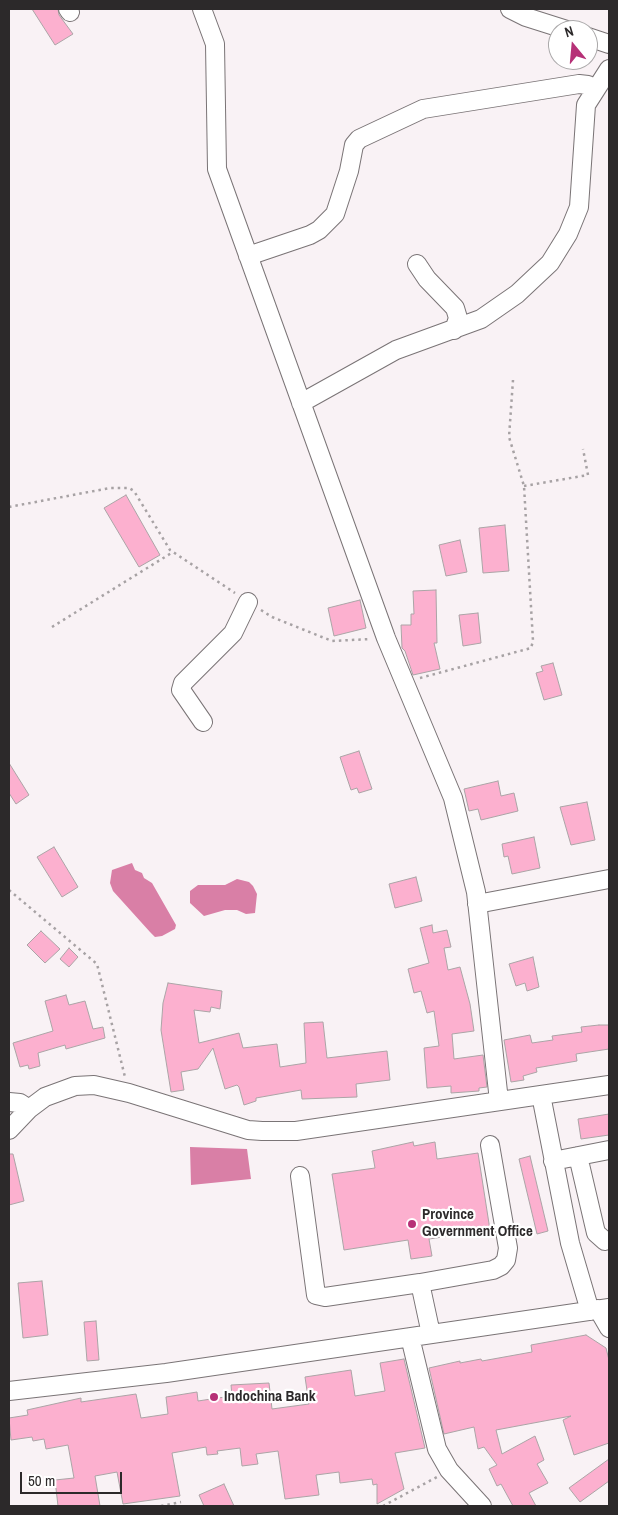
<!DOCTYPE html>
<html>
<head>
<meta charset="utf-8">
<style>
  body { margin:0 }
  #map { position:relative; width:618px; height:1515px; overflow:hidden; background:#f9f2f5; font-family:"Archivo Narrow",sans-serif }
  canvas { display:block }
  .frame { position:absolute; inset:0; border:10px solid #2c292a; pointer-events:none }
  .north { position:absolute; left:548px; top:20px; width:50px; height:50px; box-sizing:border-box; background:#fff; border:1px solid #aba9aa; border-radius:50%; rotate:343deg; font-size:14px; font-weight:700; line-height:20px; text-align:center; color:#2c292a }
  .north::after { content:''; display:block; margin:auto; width:18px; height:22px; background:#b63177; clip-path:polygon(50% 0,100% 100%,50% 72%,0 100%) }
  .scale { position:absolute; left:20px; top:1472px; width:102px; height:22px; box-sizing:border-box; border:2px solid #2c292a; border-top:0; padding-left:6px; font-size:15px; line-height:18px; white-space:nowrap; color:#2c292a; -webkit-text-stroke:4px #fff; paint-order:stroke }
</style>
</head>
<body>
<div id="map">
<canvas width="618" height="1515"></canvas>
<div class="frame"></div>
<div class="north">N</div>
<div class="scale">50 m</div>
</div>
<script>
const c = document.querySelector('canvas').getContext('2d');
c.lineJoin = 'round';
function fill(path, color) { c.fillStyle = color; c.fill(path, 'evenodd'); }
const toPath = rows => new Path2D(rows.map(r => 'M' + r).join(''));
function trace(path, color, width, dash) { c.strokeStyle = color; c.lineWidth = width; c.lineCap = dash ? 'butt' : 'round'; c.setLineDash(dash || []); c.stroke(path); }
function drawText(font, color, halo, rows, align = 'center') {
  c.font = font + ' "Archivo Narrow",sans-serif'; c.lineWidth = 4.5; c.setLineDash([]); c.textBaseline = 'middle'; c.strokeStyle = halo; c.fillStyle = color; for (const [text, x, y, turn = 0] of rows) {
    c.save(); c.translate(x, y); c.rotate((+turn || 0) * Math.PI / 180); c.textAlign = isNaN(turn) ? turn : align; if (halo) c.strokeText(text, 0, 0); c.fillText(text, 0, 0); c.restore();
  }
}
fill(toPath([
  [132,863,135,870,142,873,144,878,152,883,176,925,175,929,162,936,155,937,150,932,113,891,110,883,112,870],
  [237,879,249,882,253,886,257,894,255,913,246,914,237,910,225,910,204,916,190,903,190,891,198,885,225,885],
  [190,1147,247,1149,251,1179,191,1185]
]), '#d97fa6');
const building = toPath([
  [32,9,58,9,59,15,73,34,55,45,32,9],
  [126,495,160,555,139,567,104,508,126,495],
  [505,525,509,571,483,573,479,528,505,525],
  [460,540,467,572,446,576,439,545,460,540],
  [436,590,437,643,434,643,440,669,413,675,405,651,402,648,401,625,411,625,411,614,414,614,413,591,436,590],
  [360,600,366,628,334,636,328,608,360,600],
  [478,613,481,643,463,646,459,615,478,613],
  [553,663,562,695,544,700,536,673,543,671,541,666,553,663],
  [359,751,372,789,359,793,357,788,351,790,340,757,359,751],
  [9,763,29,795,16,804,9,793,9,763],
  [498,781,501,796,514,793,518,811,481,820,478,809,469,811,464,789,498,781],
  [587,802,595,840,571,845,560,807,587,802],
  [534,837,540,868,512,874,508,856,504,857,502,844,534,837],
  [54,847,78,887,62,897,37,857,54,847],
  [416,877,422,901,395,908,389,884,416,877],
  [432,925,433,933,447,930,451,947,444,948,448,970,460,967,470,1004,474,1031,452,1034,454,1059,483,1055,487,1087,479,1088,479,1091,451,1093,451,1086,427,1088,424,1048,439,1046,434,1011,427,1013,421,991,414,993,408,969,429,963,420,928,432,925],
  [41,931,60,949,45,963,27,945,41,931],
  [69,948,78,957,69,967,60,959,69,948],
  [533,957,539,987,527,991,525,983,516,986,509,964,533,957],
  [168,983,222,991,220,1009,211,1007,210,1012,194,1010,199,1043,239,1033,243,1048,277,1044,280,1067,306,1063,304,1023,323,1022,327,1058,387,1051,390,1080,356,1084,357,1097,302,1099,301,1090,256,1098,256,1101,244,1105,239,1087,237,1085,225,1089,213,1048,198,1069,181,1072,184,1090,171,1092,161,1030,163,1003,168,983],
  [66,995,69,1005,85,1001,93,1029,103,1027,105,1038,66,1049,65,1045,38,1053,40,1066,29,1069,28,1065,20,1067,13,1043,53,1031,45,1001,66,995],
  [599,1025,609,1025,609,1049,576,1054,577,1061,536,1068,537,1072,523,1076,524,1080,511,1082,504,1040,530,1035,532,1043,553,1040,552,1036,582,1032,581,1027,599,1025],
  [609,1114,609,1135,581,1139,578,1119,609,1114],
  [413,1142,414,1146,435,1142,437,1159,478,1153,490,1230,429,1239,432,1256,411,1259,408,1240,344,1250,332,1174,375,1168,372,1151,413,1142],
  [9,1154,13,1154,24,1201,9,1205,9,1154],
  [530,1156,548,1231,537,1234,519,1159,530,1156],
  [42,1281,48,1335,23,1338,18,1283,42,1281],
  [96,1321,99,1360,87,1361,84,1322,96,1321],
  [586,1335,606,1348,609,1360,609,1443,574,1455,563,1420,571,1416,496,1430,502,1454,535,1436,544,1460,537,1464,548,1483,529,1493,536,1506,513,1506,501,1484,497,1486,489,1469,497,1465,484,1447,478,1449,474,1427,444,1434,429,1368,460,1361,460,1363,481,1359,482,1361,532,1352,531,1345,586,1335],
  [404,1359,425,1448,395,1453,404,1489,377,1504,377,1484,373,1485,372,1479,340,1483,339,1472,316,1475,319,1495,285,1499,278,1451,256,1454,258,1464,242,1466,240,1448,217,1451,218,1454,207,1455,206,1447,172,1453,180,1496,123,1504,117,1472,95,1476,100,1506,58,1506,55,1480,74,1478,68,1445,46,1449,44,1439,33,1441,32,1437,11,1440,9,1418,28,1415,27,1410,81,1398,81,1402,136,1394,141,1418,168,1414,166,1397,197,1392,198,1401,211,1399,232,1396,231,1385,269,1383,272,1409,309,1404,305,1377,351,1370,355,1396,385,1391,380,1363,404,1359],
  [609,1459,609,1481,580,1502,569,1488,609,1459],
  [224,1484,234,1506,204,1506,199,1495,224,1484]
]);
fill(building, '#fcb0cf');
trace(building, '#aba4a6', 1);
const minor = toPath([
  [68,9,70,12],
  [202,9,215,44,217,169,386,638,453,798,476,892,499,1101],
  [510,9,526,17,567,30],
  [588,37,609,44],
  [248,256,310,235,319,230,335,214,349,171,354,145,359,139,423,109,579,84,588,85,593,91],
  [417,264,427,279,455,308,458,318,454,330],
  [301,403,396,350,481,319,517,294,550,263,568,234,579,207,586,105,609,69],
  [203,722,181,690,183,683,233,633,248,602],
  [477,904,609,879],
  [541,1095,570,1243,590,1311],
  [9,1102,20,1103,29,1109],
  [9,1130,29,1109,45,1097,75,1086,94,1085,129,1093,248,1130,262,1131,296,1131,609,1085],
  [578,1156,596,1233,605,1241],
  [553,1161,609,1150],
  [300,1176,316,1295,325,1297,420,1283,493,1270,501,1266,506,1260,508,1248,490,1145],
  [420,1283,431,1334],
  [598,1309,609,1328],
  [410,1337,437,1449,449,1470,482,1506],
  [9,1391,166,1373,609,1308]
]);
trace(minor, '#7a7476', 20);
trace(toPath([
  [524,486,588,475,583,449],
  [9,507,110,488,129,488,134,491,170,550,235,593],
  [261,610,272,617,332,641,371,639],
  [52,627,173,552],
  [420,678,531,648,533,641,524,486,509,437,513,380],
  [9,890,97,964,125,1077],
  [161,1506,181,1502],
  [383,1506,437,1477]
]), '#a7a2a4', 2.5, [2.5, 4]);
trace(minor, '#fff', 18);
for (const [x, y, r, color] of [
  [412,1224,5,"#b63177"],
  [214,1397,5,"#b63177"]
]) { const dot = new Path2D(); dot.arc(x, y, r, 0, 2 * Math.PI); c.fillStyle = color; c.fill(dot); trace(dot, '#fff', 2); }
drawText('bold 15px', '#2c292a', '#fff', [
  ["Province",422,1215],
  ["Government Office",422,1232],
  ["Indochina Bank",224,1397]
], 'left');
</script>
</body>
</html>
